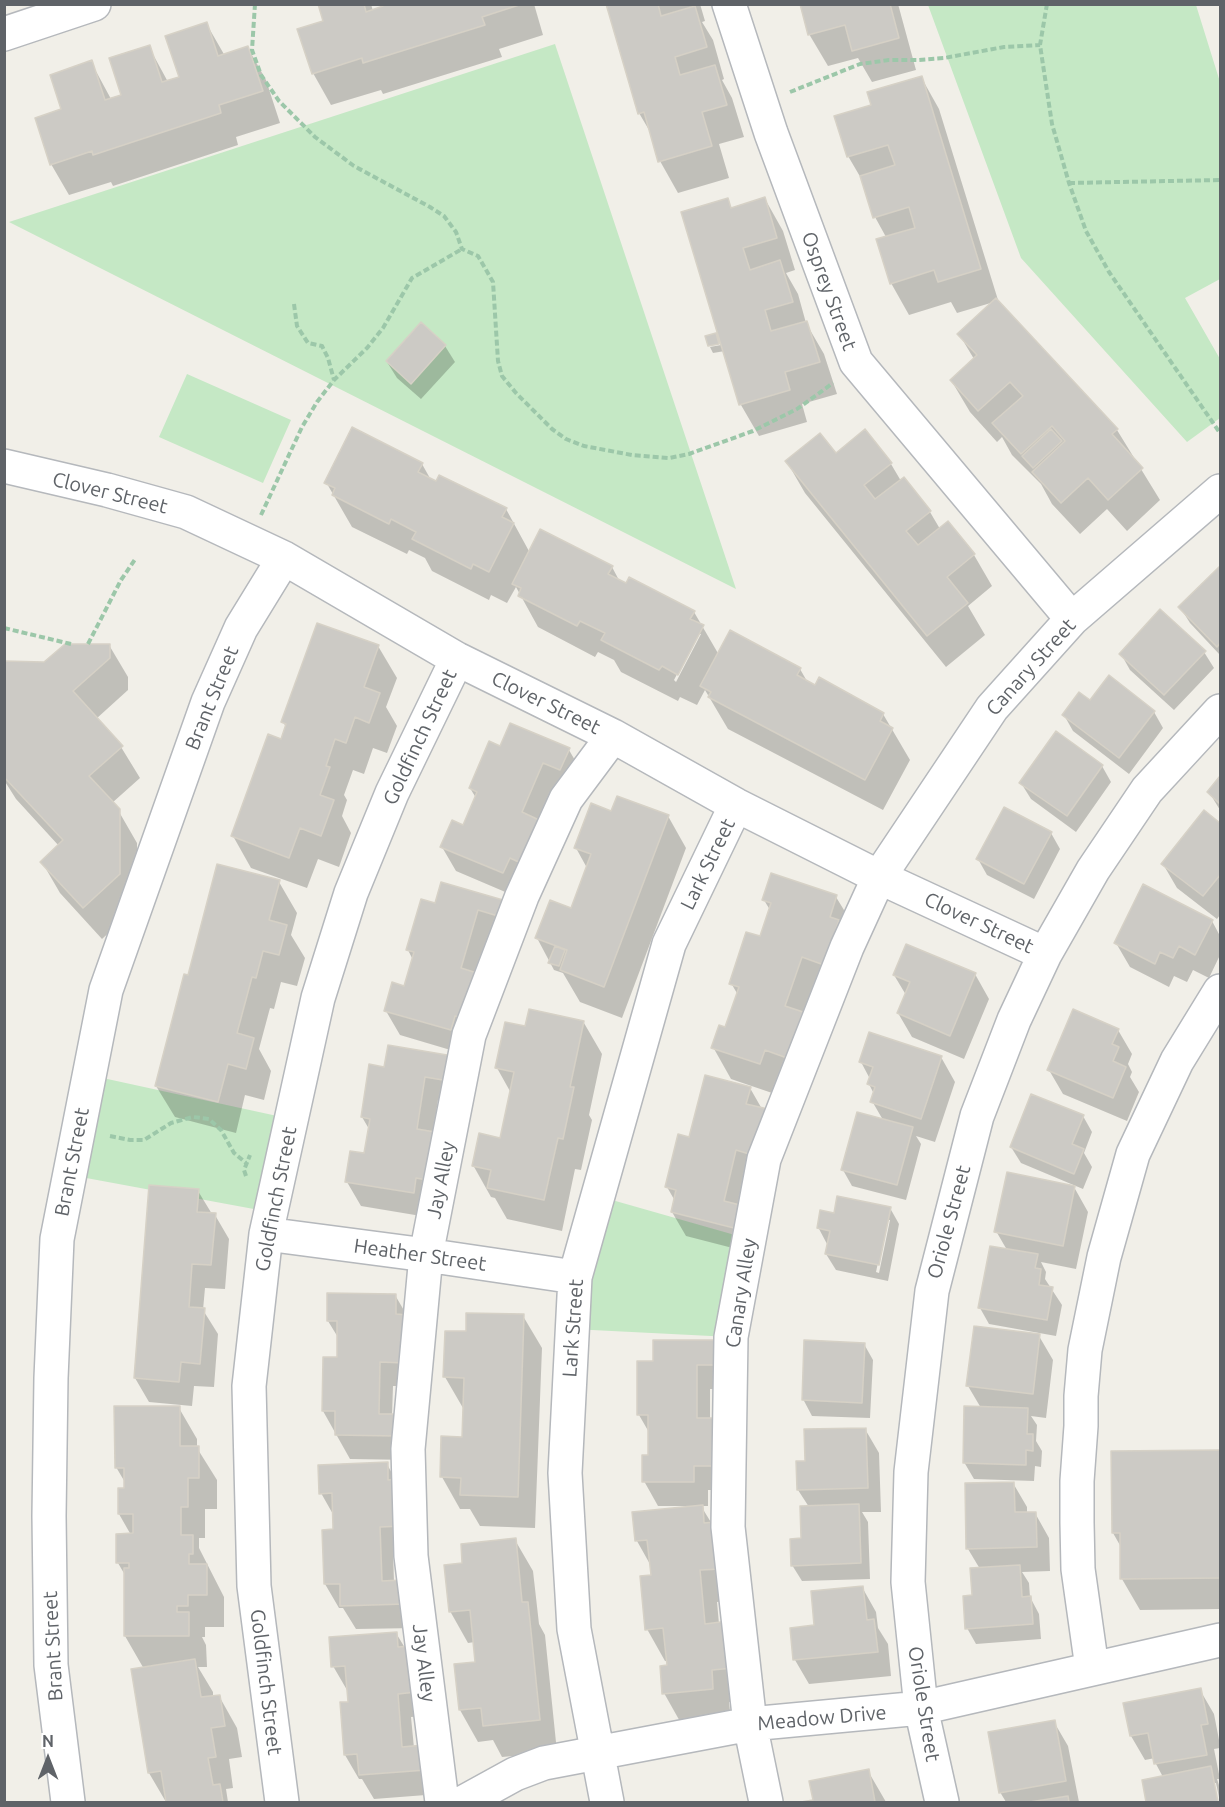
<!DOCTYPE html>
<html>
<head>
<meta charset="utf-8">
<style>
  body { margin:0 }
  #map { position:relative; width:1225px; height:1807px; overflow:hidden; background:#f1efe8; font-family:Ubuntu,sans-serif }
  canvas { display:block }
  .frame { position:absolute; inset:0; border:6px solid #5f6368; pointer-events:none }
  .north { position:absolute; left:18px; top:1729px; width:60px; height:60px; -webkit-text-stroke:4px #fff; paint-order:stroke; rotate:0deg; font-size:16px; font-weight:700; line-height:24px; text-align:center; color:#5f6368 }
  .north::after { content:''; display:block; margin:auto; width:21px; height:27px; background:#5f6368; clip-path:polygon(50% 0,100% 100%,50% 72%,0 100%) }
</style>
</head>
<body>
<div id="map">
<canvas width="1225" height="1807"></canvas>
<div class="frame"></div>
<div class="north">N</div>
</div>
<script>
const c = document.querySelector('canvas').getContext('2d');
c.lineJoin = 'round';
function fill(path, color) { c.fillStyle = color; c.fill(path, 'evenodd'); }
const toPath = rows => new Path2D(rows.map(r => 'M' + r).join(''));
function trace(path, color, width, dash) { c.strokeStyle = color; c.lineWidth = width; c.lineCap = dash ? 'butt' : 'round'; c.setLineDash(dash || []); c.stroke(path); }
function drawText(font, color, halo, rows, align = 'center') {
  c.font = font + ' Ubuntu,sans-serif'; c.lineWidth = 4.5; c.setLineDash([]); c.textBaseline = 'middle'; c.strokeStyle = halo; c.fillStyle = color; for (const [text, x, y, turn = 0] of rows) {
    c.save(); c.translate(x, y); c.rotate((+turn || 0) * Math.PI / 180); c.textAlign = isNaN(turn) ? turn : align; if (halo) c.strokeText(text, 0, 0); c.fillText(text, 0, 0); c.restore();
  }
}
fill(toPath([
  [928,5,1196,5,1220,82,1220,279,1185,298,1220,359,1220,418,1187,442,1021,258],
  [555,44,736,589,9,222],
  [187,374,291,420,263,483,159,437],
  [89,1075,291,1119,270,1212,70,1175],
  [598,1196,749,1239,731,1337,572,1329]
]), '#c5e8c5');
fill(toPath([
  [319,4,371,4,373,11,385,7,384,4,534,4,543,35,499,49,502,57,383,94,381,90,331,105,313,73,325,22],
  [607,4,700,4,705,21,702,22,713,40,724,79,722,80,732,98,744,137,719,144,729,178,678,193,660,161,652,135,639,113],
  [801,4,898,4,916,70,872,82,858,58,828,66,809,34],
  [206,23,225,56,248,48,266,80,280,123,236,137,238,145,113,186,111,182,69,195,51,164,63,110,91,62,111,99,123,96,149,47,168,82,181,78],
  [921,77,939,109,998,300,1117,430,1160,500,1127,531,1107,509,1080,534,1052,504,1041,484,1012,455,1002,437,997,442,970,412,951,380,974,359,959,334,994,302,957,313,951,302,909,315,891,283,886,237,875,217,865,185,848,156,873,106],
  [765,199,783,231,795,270,786,273,798,294,806,323,824,354,837,394,802,404,807,422,759,436,741,405,725,351,713,353,710,347,721,345,722,347,727,200,732,209],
  [421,324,445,346,455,362,421,399,397,378,387,362],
  [836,455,891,464,901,481,930,512,940,529,974,555,992,586,968,606,985,635,946,667,805,493,787,462],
  [422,464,431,480,506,509,530,553,612,567,620,582,694,612,719,655,800,669,808,683,883,714,910,760,883,810,728,729,705,690,697,705,680,697,678,701,621,672,614,660,598,652,595,657,538,627,516,587,507,603,491,595,489,600,432,571,425,558,409,550,407,554,352,527,326,482],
  [698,634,701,634,676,682,674,680],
  [1220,568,1220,655,1190,623,1180,607],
  [109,645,128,677,128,690,96,719,121,747,140,778,112,803,118,810,137,843,137,907,102,939,60,893,42,862,59,846,16,799,4,780,4,663,45,664],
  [378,646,397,678,386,707,397,726,387,753,373,748,364,774,353,770,344,795,347,800,342,816,351,833,339,867,318,859,307,888,251,868,233,836,282,740,286,728,283,721],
  [1204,652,1214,668,1174,710,1130,670,1121,654],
  [1154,712,1163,728,1129,774,1073,731,1064,715],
  [501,748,569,750,583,774,517,897,456,871,442,847,464,827,476,798,470,788],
  [1102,766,1111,782,1076,832,1031,799,1021,783],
  [1220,778,1220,810,1209,792],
  [1204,812,1220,825,1220,915,1217,919,1177,888,1163,864],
  [668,816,686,848,622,1018,580,1002,563,973,554,970,537,938,572,910,587,868,576,848],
  [1051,833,1060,849,1034,899,987,875,978,859],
  [279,882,297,913,291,935,305,958,297,986,281,982,274,1009,270,1008,259,1049,271,1071,264,1100,245,1095,236,1133,175,1117,156,1086,189,976],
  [836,897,855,928,778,1095,731,1079,713,1047,726,1029,738,995,731,983,761,938,770,910,764,900],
  [502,902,464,1054,400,1035,386,1011,405,987,413,960,408,950,436,905],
  [1212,921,1220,936,1220,955,1209,978,1193,970,1187,982,1174,976,1169,987,1130,967,1116,943],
  [975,974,989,999,964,1059,912,1037,898,1013,906,995,894,975],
  [584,1023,602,1054,589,1115,592,1120,581,1170,575,1169,562,1231,507,1219,495,1198,491,1197,473,1165,501,1140,511,1093,497,1068,526,1028],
  [1118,1030,1132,1054,1128,1064,1132,1072,1130,1077,1139,1092,1127,1121,1063,1094,1049,1070],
  [452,1057,462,1104,438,1100,433,1134,427,1217,361,1206,347,1182,365,1155,369,1129,362,1117,385,1069],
  [941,1057,955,1082,935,1142,916,1136,921,1144,906,1200,852,1186,843,1170,883,1120,872,1101,874,1094,869,1084,870,1079,861,1062],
  [750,1088,762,1109,752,1253,686,1236,672,1212,675,1201,667,1187,691,1139],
  [1083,1116,1092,1132,1084,1153,1092,1167,1083,1189,1021,1163,1011,1147],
  [151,1187,198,1191,212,1214,215,1215,229,1239,225,1289,205,1288,203,1310,218,1334,214,1387,194,1386,192,1406,149,1402,135,1378],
  [1074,1187,1088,1212,1076,1269,1041,1262,1046,1272,1045,1279,1062,1305,1056,1336,989,1324,980,1308,1007,1250,996,1231],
  [890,1208,899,1224,888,1281,836,1270,826,1254,827,1244,818,1227,835,1215],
  [887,1220,890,1220,879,1273,876,1272],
  [395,1295,409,1319,419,1386,393,1386,392,1416,412,1460,350,1459,323,1411,338,1359,339,1339,328,1321],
  [523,1316,542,1348,535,1528,480,1526,470,1509,460,1509,442,1477,463,1438,463,1408,445,1377,467,1333],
  [1039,1336,1053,1360,1046,1418,1031,1416,1037,1425,1036,1441,1042,1451,1041,1467,1035,1466,1034,1481,974,1479,964,1462,981,1408,968,1386],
  [719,1341,733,1389,710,1389,710,1419,730,1490,708,1490,708,1506,701,1506,712,1524,738,1600,717,1602,719,1624,751,1700,729,1702,731,1720,682,1725,664,1693,668,1661,665,1661,647,1629,652,1577,651,1566,637,1541,694,1508,694,1506,658,1506,644,1481,650,1456,650,1434,639,1415,654,1363],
  [864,1344,873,1360,870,1418,812,1416,803,1399],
  [179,1408,197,1439,197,1448,217,1480,217,1509,205,1509,205,1538,199,1538,199,1548,224,1597,224,1627,205,1627,205,1637,202,1637,206,1645,207,1667,198,1667,213,1692,213,1697,219,1696,237,1728,242,1757,229,1759,233,1788,226,1789,228,1802,166,1802,149,1773,133,1670,144,1669,125,1636,125,1575,118,1563,131,1535,119,1514,126,1484,116,1467],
  [865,1429,879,1453,881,1512,862,1512,868,1522,870,1579,802,1581,792,1565,803,1540,809,1507,798,1490,807,1463],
  [1220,1452,1220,1609,1140,1610,1122,1579,1121,1547,1113,1533,1112,1453],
  [387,1464,396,1481,414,1550,393,1551,394,1582,417,1628,356,1629,343,1608,339,1608,325,1584,334,1531,334,1516,321,1493],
  [1013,1483,1027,1507,1027,1514,1035,1513,1049,1538,1050,1571,1022,1572,1029,1583,1030,1597,1039,1614,1041,1639,976,1644,967,1628,980,1569,968,1549],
  [515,1540,533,1571,539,1624,545,1635,557,1752,502,1757,493,1740,478,1742,460,1710,456,1666,477,1664,475,1642,468,1643,450,1611,464,1564],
  [862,1587,876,1612,878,1628,888,1644,891,1676,809,1684,795,1660,816,1626],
  [396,1633,405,1648,429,1716,411,1717,414,1748,439,1794,374,1799,362,1779,359,1779,345,1755,350,1703,349,1690,347,1690,333,1666],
  [1200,1690,1214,1714,1220,1745,1220,1748,1214,1749,1220,1779,1217,1779,1220,1788,1220,1802,1216,1783,1213,1783,1217,1802,1147,1802,1143,1781,1163,1777,1156,1764,1155,1758,1145,1760,1131,1736],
  [1054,1722,1068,1746,1079,1802,1006,1802,1000,1792],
  [868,1771,886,1802,808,1802,814,1801]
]), '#0003');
const building = toPath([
  [318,4,364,4,366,12,383,6,383,4,522,4,482,17,485,25,363,63,362,58,312,74,297,29,323,21,318,4],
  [606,4,658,4,661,16,695,6,707,47,675,57,680,75,715,65,727,105,702,112,712,146,658,162,644,112,638,114,606,4],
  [800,4,890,4,899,38,852,51,845,25,808,35,800,4],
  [207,22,218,56,248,46,263,91,219,105,221,113,93,155,92,151,50,165,35,118,61,109,50,75,92,60,105,100,121,95,109,58,150,45,162,82,179,77,165,36,207,22],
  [922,76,981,269,938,282,934,270,890,284,876,239,915,228,909,207,873,218,860,176,895,165,888,145,847,157,834,116,871,105,867,92,922,76],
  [765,197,777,238,743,248,750,270,780,260,793,302,765,310,771,331,807,321,820,362,785,372,790,390,739,405,681,212,728,198,731,208,765,197],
  [996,298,1118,429,1112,434,1143,468,1108,500,1088,478,1061,503,1032,472,1065,441,1052,426,1021,454,992,423,1023,396,1010,382,978,411,950,380,977,355,957,334,996,298],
  [421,322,446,345,411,384,386,361,421,322],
  [716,333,719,344,708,346,705,336,716,333],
  [352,427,423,463,418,472,436,481,439,475,507,508,502,517,514,523,489,572,473,564,471,569,412,539,416,532,391,519,389,524,332,495,335,488,324,483,352,427],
  [865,429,892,463,864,485,875,499,904,477,931,511,906,531,918,545,948,521,975,554,947,577,968,603,927,636,785,461,820,433,836,453,865,429],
  [1051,429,1062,441,1033,468,1022,456,1051,429],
  [540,529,613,566,608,574,626,583,629,577,695,611,690,619,704,625,678,675,662,666,659,670,601,640,605,633,580,621,577,626,518,596,521,588,512,584,540,529],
  [1220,566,1220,643,1217,647,1178,607,1220,566],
  [1160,609,1206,651,1164,695,1119,654,1160,609],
  [317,623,379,645,364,687,380,693,369,723,355,717,346,743,335,739,326,766,330,767,320,795,334,800,321,836,300,828,289,858,231,836,268,734,281,739,286,724,281,722,317,623],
  [730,630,801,668,797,675,815,685,819,677,884,713,880,721,893,728,865,780,708,697,711,692,700,686,730,630],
  [65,644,110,644,110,658,73,691,123,746,89,776,120,809,120,874,83,908,40,862,63,840,4,777,4,661,44,662,65,644],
  [1109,675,1155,711,1119,758,1062,715,1079,692,1090,700,1109,675],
  [510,723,570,748,560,770,543,763,522,812,541,821,523,864,510,858,503,873,440,847,452,820,463,825,477,792,469,788,489,741,500,746,510,723],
  [1056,731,1103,765,1067,816,1019,783,1056,731],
  [1220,776,1220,804,1207,792,1220,776],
  [617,796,669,815,604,987,560,970,567,950,535,938,550,900,571,908,591,854,574,848,591,803,611,811,617,796],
  [1004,807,1052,832,1024,884,976,859,1004,807],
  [1204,810,1220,823,1220,875,1203,896,1161,864,1204,810],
  [217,864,280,880,269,920,287,925,279,955,263,951,256,978,252,977,237,1033,254,1038,246,1069,228,1064,218,1102,155,1086,184,974,188,975,217,864],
  [771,873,837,895,830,917,839,920,824,965,802,957,785,1006,803,1012,787,1058,765,1050,760,1064,711,1048,719,1025,725,1027,739,987,729,984,746,932,760,936,771,903,762,900,771,873],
  [441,882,503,900,498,916,478,910,461,968,480,974,466,1019,455,1016,451,1030,384,1011,392,982,404,986,414,952,406,950,421,899,435,903,441,882],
  [1143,884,1213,920,1195,955,1179,946,1173,958,1160,952,1155,964,1114,943,1143,884],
  [906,944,976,973,950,1036,897,1013,910,982,893,975,906,944],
  [555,946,565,950,559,966,548,963,555,946],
  [529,1009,584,1021,570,1087,574,1087,563,1139,558,1138,544,1200,487,1188,491,1170,472,1166,479,1133,500,1138,514,1072,495,1068,505,1022,525,1026,529,1009],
  [1073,1009,1119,1029,1112,1044,1119,1047,1113,1061,1126,1067,1113,1098,1047,1070,1073,1009],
  [869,1032,942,1056,921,1119,870,1102,875,1087,867,1084,873,1067,859,1062,869,1032],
  [388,1045,453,1056,449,1081,425,1077,417,1129,435,1132,427,1180,416,1178,414,1193,345,1182,350,1151,364,1153,370,1119,361,1117,369,1064,384,1067,388,1045],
  [705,1075,751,1087,746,1104,768,1109,756,1156,736,1150,724,1201,744,1206,738,1229,671,1212,676,1190,665,1187,678,1134,689,1137,705,1075],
  [1031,1094,1084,1115,1072,1144,1084,1149,1074,1174,1010,1147,1031,1094],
  [857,1112,913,1127,897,1185,841,1170,857,1112],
  [1007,1172,1075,1186,1063,1246,994,1232,1007,1172],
  [149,1185,199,1189,197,1212,216,1213,211,1265,192,1264,189,1307,205,1308,200,1364,181,1362,179,1382,134,1378,149,1185],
  [837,1196,891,1207,879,1265,825,1254,830,1231,817,1228,820,1210,834,1213,837,1196],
  [990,1246,1038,1254,1035,1268,1041,1269,1039,1285,1053,1287,1047,1320,978,1308,990,1246],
  [327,1293,396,1294,396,1314,407,1315,406,1363,380,1362,379,1414,399,1414,399,1436,335,1435,335,1411,322,1411,323,1357,337,1357,337,1321,327,1321,327,1293],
  [466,1313,524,1314,518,1497,460,1495,461,1478,440,1477,441,1436,462,1437,464,1378,443,1377,445,1331,466,1331,466,1313],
  [974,1326,1040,1334,1033,1394,966,1386,974,1326],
  [653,1340,720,1340,720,1365,697,1365,697,1418,717,1418,717,1466,694,1466,694,1482,642,1482,642,1455,648,1455,648,1415,637,1415,637,1361,653,1361,653,1340],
  [804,1340,865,1343,862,1403,802,1400,804,1340],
  [114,1406,180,1406,180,1446,199,1446,199,1478,188,1478,188,1507,181,1507,181,1535,193,1535,193,1554,189,1554,189,1564,207,1564,207,1595,188,1595,188,1606,177,1606,177,1612,189,1612,189,1636,124,1636,124,1568,129,1568,129,1563,116,1563,116,1534,133,1533,133,1514,118,1514,118,1488,124,1488,124,1468,115,1468,114,1406],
  [964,1406,1028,1408,1027,1434,1033,1434,1033,1451,1026,1450,1026,1465,963,1463,964,1406],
  [866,1428,868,1488,797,1490,796,1461,805,1461,804,1429,866,1428],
  [1220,1450,1220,1578,1120,1579,1120,1533,1112,1533,1111,1451,1220,1450],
  [388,1462,388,1480,400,1479,401,1526,380,1527,382,1581,403,1580,404,1604,340,1606,340,1584,324,1584,322,1530,333,1529,332,1493,319,1494,318,1465,388,1462],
  [1014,1482,1015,1512,1036,1512,1037,1547,966,1549,965,1483,1014,1482],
  [859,1504,861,1563,791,1566,790,1539,801,1538,800,1506,859,1504],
  [703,1505,704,1523,716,1522,720,1569,700,1570,705,1624,729,1621,733,1668,712,1670,713,1689,662,1694,660,1666,667,1665,663,1628,645,1630,640,1576,651,1575,647,1540,635,1541,632,1512,703,1505],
  [516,1538,522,1602,528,1602,540,1720,483,1726,481,1708,459,1710,454,1664,475,1662,470,1610,449,1612,444,1565,462,1563,461,1544,516,1538],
  [1020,1565,1022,1597,1031,1596,1033,1624,965,1629,963,1596,972,1595,970,1568,1020,1565],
  [863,1586,867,1620,874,1619,878,1652,793,1660,790,1628,814,1625,811,1591,863,1586],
  [397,1632,398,1647,413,1646,416,1692,398,1694,402,1747,424,1745,426,1770,359,1775,357,1754,344,1755,340,1702,348,1702,345,1666,331,1667,329,1637,397,1632],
  [195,1659,201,1697,220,1695,225,1726,211,1728,216,1757,208,1758,213,1785,220,1784,223,1802,166,1802,161,1771,148,1773,131,1669,195,1659],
  [1201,1688,1208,1724,1201,1725,1207,1755,1154,1764,1148,1733,1130,1736,1123,1703,1201,1688],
  [1055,1720,1066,1781,999,1793,988,1732,1055,1720],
  [1211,1766,1218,1802,1146,1802,1142,1780,1211,1766],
  [869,1769,875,1802,801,1802,813,1800,809,1781,869,1769],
  [1068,1796,1069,1802,1030,1802,1068,1796]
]);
fill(building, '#cccac5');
trace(building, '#d6d1c6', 1.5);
const minor = toPath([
  [729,4,771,133,856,362,1072,619],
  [4,34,94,4],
  [4,466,107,490,186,512,284,558,457,659,613,736,736,805,879,877,1045,954],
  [266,1234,426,1255,575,1277],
  [1092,1668,1078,1569,1077,1523,1077,1481,1081,1426,1081,1396,1085,1350,1104,1257,1133,1154,1177,1061,1220,991],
  [68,1802,51,1665,49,1516,51,1378,57,1239,106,990,208,702,241,628,284,558],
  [282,1802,254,1586,249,1386,266,1234,318,998,351,893,392,793,457,659],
  [442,1802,411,1556,408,1449,426,1255,469,1035,522,896,566,799,613,736],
  [464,1802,515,1774,544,1763,750,1724,921,1708,1220,1640],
  [607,1802,574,1629,565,1473,575,1277,669,944,736,805],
  [766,1802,750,1724,728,1527,731,1337,764,1159,847,947,879,877,992,708,1072,619,1220,491],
  [942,1802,921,1708,908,1582,911,1472,932,1291,977,1116,1014,1020,1045,954,1093,870,1147,790,1220,711]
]);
trace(minor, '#b5b8bc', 36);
trace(toPath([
  [255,4,252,50,261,75,279,101,315,137,354,166,430,207,444,216,456,232,462,249,478,256,493,282,498,361,502,376,516,393,552,429,566,439,584,446,632,455,669,458,689,454,753,431,797,409,833,383],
  [1047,4,1040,45,1052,124,1069,183,1086,231,1109,272,1220,433],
  [790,92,860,64,889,60,918,60,944,58,1004,47,1040,45],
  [1069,183,1220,180],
  [294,304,297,326,308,343,322,346,328,358,334,380],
  [261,515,302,427,317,402,334,380,367,348,383,328,412,278,462,249],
  [4,628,71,644],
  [88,644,121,580,136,558],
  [110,1136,130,1140,144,1140,171,1123,193,1117,209,1119,221,1130,234,1153,246,1163],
  [246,1176,244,1170,250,1155]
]), '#9cc7a9', 4, [6, 3]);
trace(minor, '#fff', 33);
drawText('20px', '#5f6368', '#fff', [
  ["Osprey Street",829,291,70],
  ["Clover Street",110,493,14],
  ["Canary Street",1031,667,-48],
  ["Brant Street",212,698,-68],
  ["Clover Street",546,703,26],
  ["Goldfinch Street",420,737,-65],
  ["Lark Street",708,864,-64],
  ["Clover Street",979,923,25],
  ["Brant Street",72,1162,-79],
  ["Jay Alley",441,1180,-79],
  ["Goldfinch Street",276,1199,-79],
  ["Oriole Street",949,1222,-75],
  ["Heather Street",420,1255,8],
  ["Canary Alley",741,1293,-81],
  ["Lark Street",573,1328,-86],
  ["Brant Street",53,1646,-93],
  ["Jay Alley",424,1663,83],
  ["Goldfinch Street",266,1682,83],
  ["Oriole Street",924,1704,81],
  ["Meadow Drive",822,1718,-5]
]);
</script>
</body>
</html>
